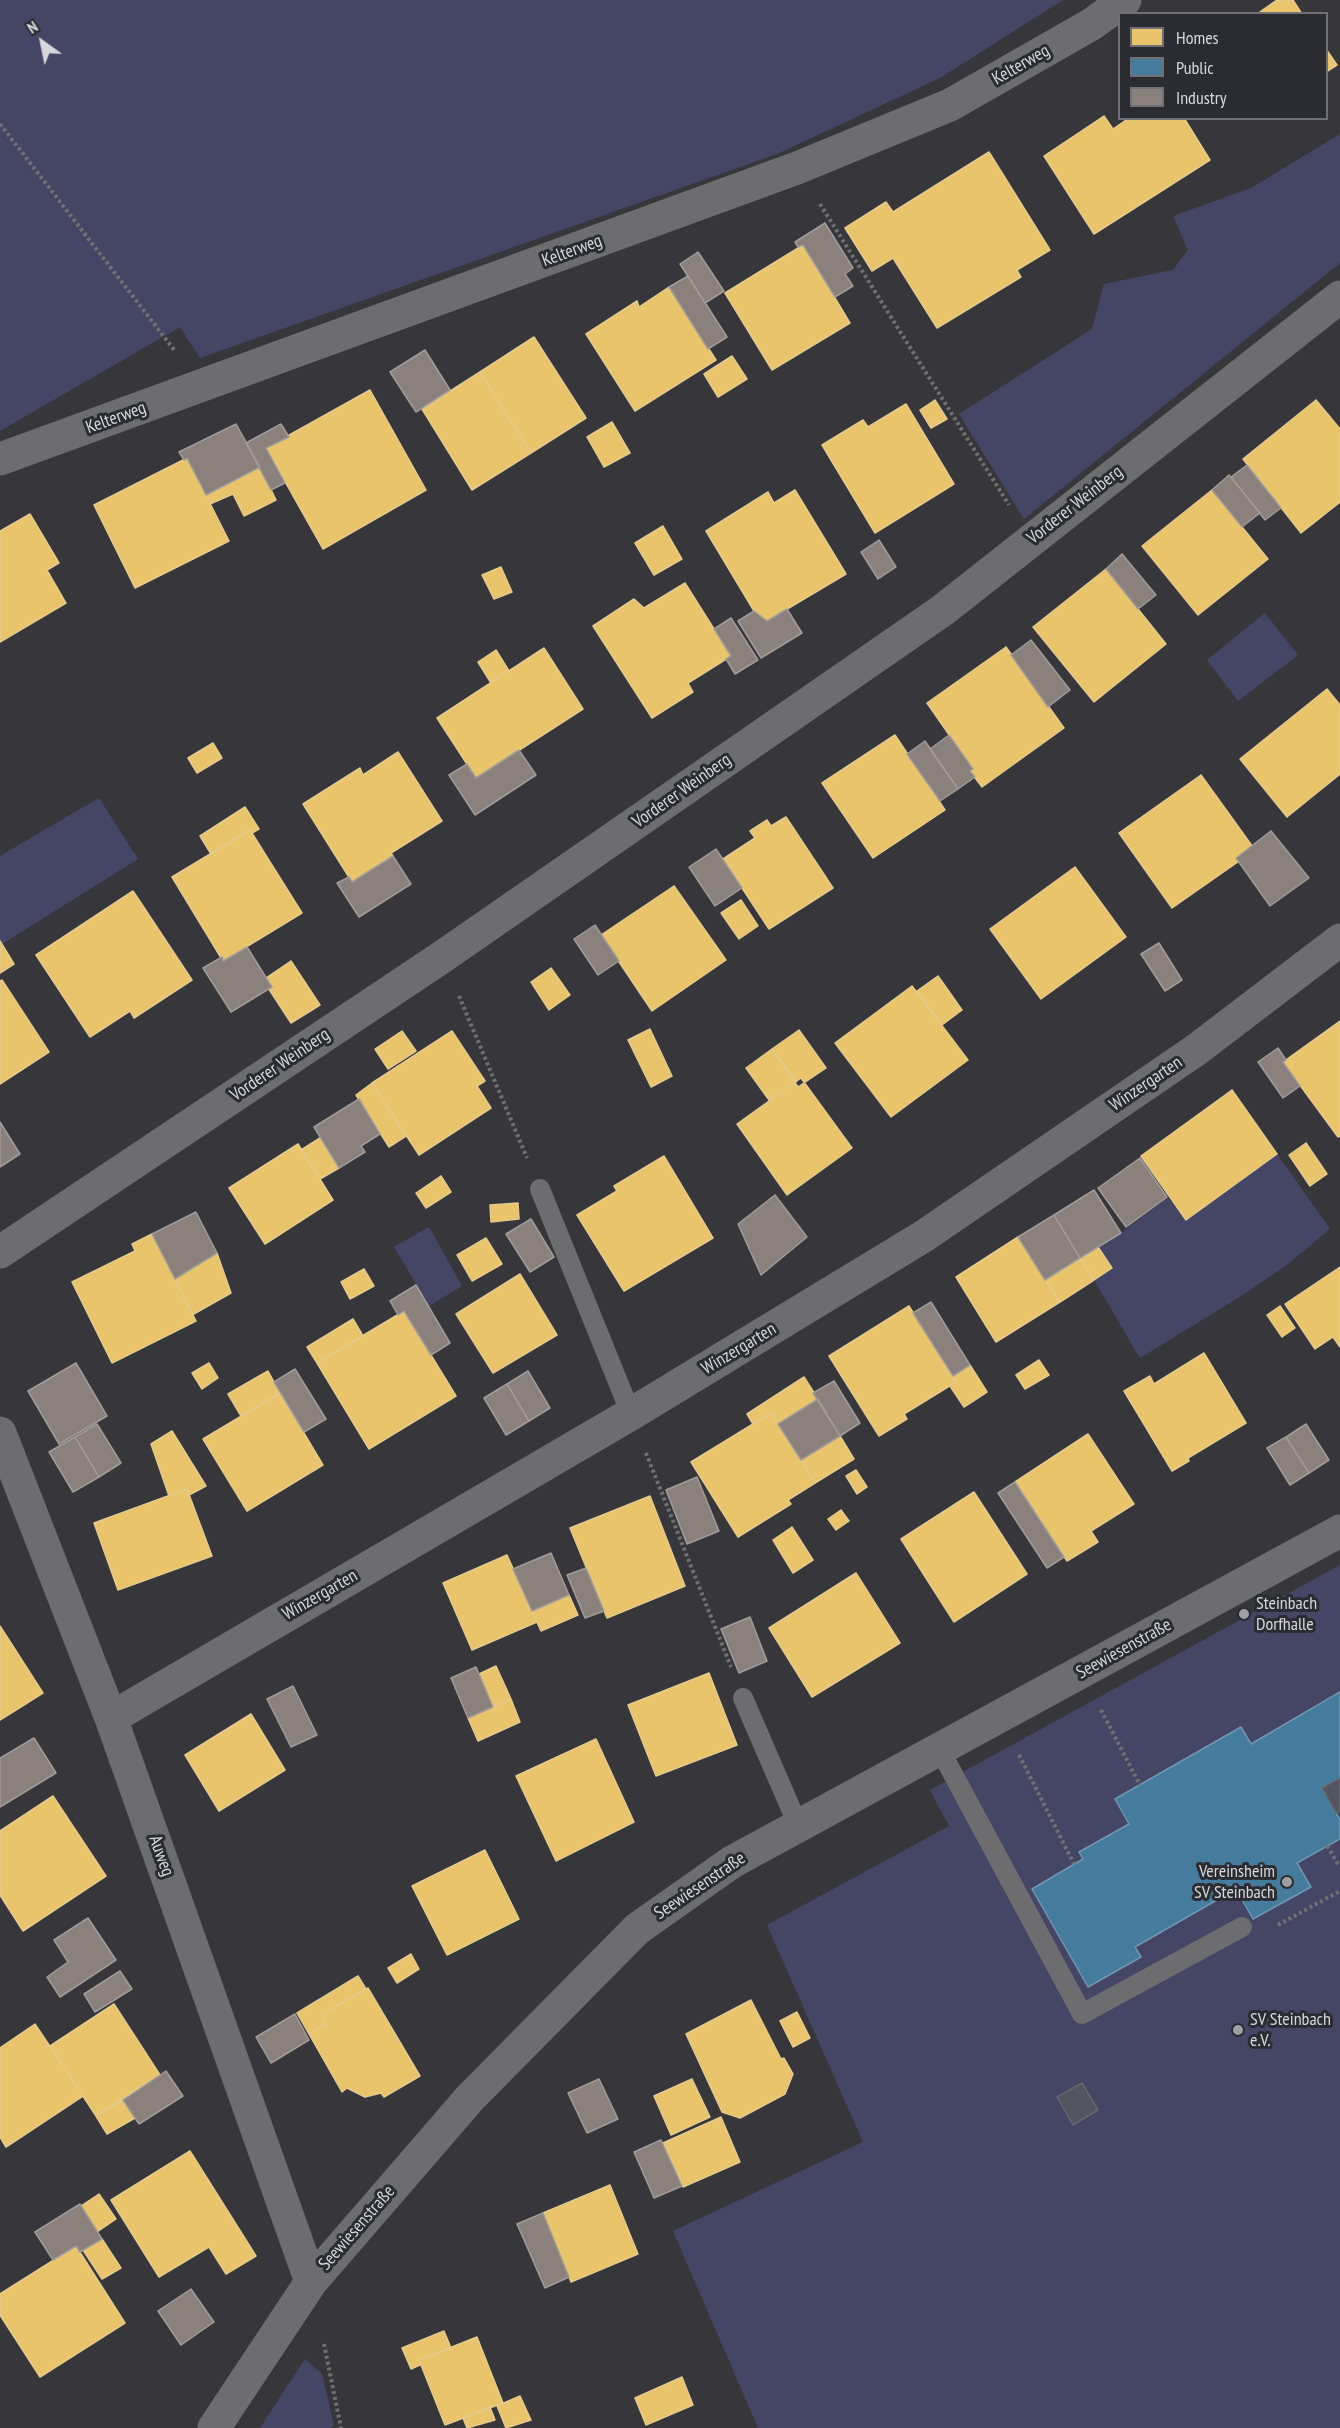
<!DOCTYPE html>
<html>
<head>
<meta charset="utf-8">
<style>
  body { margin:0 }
  #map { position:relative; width:1340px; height:2428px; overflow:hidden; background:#37373b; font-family:"PT Sans Narrow",sans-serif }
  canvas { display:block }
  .legend { position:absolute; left:1118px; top:12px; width:210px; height:108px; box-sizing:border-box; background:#2b2c32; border:2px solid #707076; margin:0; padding:8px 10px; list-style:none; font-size:18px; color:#d7d7dc }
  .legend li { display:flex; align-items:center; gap:12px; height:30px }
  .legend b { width:30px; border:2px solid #707076 }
  .north { position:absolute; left:12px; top:12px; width:60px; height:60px; -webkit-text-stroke:4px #2b2c32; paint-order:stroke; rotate:327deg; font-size:16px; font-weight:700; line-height:24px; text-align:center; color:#d7d7dc }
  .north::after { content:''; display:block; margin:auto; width:21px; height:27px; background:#d7d7dc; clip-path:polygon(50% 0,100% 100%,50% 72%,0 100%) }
</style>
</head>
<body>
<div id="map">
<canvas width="1340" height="2428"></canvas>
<ul class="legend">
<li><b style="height:16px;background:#e9c46a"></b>Homes</li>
<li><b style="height:16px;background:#457b9d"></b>Public</li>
<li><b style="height:16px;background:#8a817c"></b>Industry</li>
</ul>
<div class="north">N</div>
</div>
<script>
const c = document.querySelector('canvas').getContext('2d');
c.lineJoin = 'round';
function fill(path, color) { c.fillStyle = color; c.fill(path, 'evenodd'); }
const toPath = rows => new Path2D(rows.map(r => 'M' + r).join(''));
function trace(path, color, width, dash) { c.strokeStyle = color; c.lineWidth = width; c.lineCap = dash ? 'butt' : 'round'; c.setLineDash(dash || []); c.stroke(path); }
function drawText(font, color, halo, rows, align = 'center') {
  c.font = font + ' "PT Sans Narrow",sans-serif'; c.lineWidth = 6; c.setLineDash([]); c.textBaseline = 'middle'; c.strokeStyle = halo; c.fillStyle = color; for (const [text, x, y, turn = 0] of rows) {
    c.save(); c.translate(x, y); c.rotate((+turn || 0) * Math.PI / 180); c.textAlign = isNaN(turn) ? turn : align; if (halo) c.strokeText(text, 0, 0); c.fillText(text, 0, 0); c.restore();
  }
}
fill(toPath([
  [0,0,1063,0,940,78,777,154,200,358,180,327,0,431],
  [1340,134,1340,263,1024,519,959,414,1092,329,1104,284,1173,270,1188,250,1173,216,1251,188],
  [1265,613,1298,655,1238,701,1207,660],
  [99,798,138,859,2,944,0,941,0,856],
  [1277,1154,1330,1229,1288,1264,1246,1293,1140,1358,1094,1280,1098,1247,1121,1233,1167,1197,1187,1220],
  [429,1227,462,1286,429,1306,394,1247],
  [1340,1565,1340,2428,758,2428,673,2231,863,2142,767,1925,949,1826,930,1790],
  [305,2359,322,2374,334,2425,331,2428,260,2428]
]), '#454666');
const homes = toPath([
  [1277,0,1293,0,1302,14,1257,14,1277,0],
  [1326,49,1337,65,1326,72,1326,49],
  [1104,116,1113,129,1129,118,1184,118,1210,160,1094,234,1044,156,1104,116],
  [989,152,1050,250,1017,270,1021,277,937,328,893,258,872,271,845,228,886,202,893,212,989,152],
  [803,245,850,323,772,370,725,293,803,245],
  [669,287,716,360,635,411,586,334,637,301,639,307,669,287],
  [534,337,586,418,531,453,480,372,534,337],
  [732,356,747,379,718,397,704,374,732,356],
  [480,372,531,453,472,490,422,409,480,372],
  [370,390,426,490,323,549,266,448,370,390],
  [935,400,947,419,931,428,920,410,935,400],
  [1316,400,1340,429,1340,502,1301,533,1243,459,1316,400],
  [906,404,954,484,875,533,822,445,863,420,868,427,906,404],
  [612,422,630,453,604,467,587,437,612,422],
  [187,458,229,541,135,588,94,505,187,458],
  [260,467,276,500,244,516,233,494,210,504,206,495,260,467],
  [795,490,846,574,767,621,754,611,706,531,768,492,774,503,795,490],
  [1212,490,1268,559,1198,615,1142,546,1212,490],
  [30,514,59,563,47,570,66,603,0,642,0,531,30,514],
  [663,526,682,559,654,575,635,543,663,526],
  [501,567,512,592,494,599,482,575,501,567],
  [1106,569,1166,644,1094,702,1033,627,1106,569],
  [685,583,731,656,688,683,693,692,652,718,593,626,634,599,644,608,685,583],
  [1006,647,1064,728,982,787,970,771,973,769,927,703,1006,647],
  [544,648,583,709,476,778,437,718,544,648],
  [496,650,509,671,491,683,478,662,496,650],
  [1327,689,1340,705,1340,774,1287,817,1240,759,1327,689],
  [895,735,945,810,873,858,822,783,895,735],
  [213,743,222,758,197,773,188,758,213,743],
  [398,752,442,821,391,853,393,856,352,882,303,804,360,768,363,775,398,752],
  [1201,775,1255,850,1172,908,1119,833,1201,775],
  [245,807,259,829,252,833,250,830,211,854,200,836,245,807],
  [786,817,833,888,769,929,723,859,755,838,750,831,767,820,771,826,786,817],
  [250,830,302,913,223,961,172,877,250,830],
  [1075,867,1126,937,1041,999,990,929,1075,867],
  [674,886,726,960,652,1011,601,935,674,886],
  [133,891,192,980,134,1018,130,1011,90,1037,36,955,133,891],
  [741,900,758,926,739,939,721,913,741,900],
  [0,941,14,964,0,973,0,941],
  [291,961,320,1005,291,1023,263,980,291,961],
  [551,968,570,995,549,1010,531,982,551,968],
  [938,976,962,1010,942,1025,917,991,938,976],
  [2,980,49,1052,0,1084,0,981,2,980],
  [912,986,968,1060,891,1117,835,1043,912,986],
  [1340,1021,1340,1136,1338,1137,1283,1062,1340,1021],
  [650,1029,672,1076,651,1087,628,1040,650,1029],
  [799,1030,826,1068,798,1087,772,1049,799,1030],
  [402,1031,416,1051,388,1069,375,1049,402,1031],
  [452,1031,485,1081,477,1086,491,1108,419,1155,372,1083,452,1031],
  [772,1049,796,1082,769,1100,746,1068,772,1049],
  [801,1078,852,1148,787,1195,737,1124,801,1078],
  [372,1083,406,1136,389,1147,356,1095,372,1083],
  [1232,1090,1277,1154,1186,1220,1141,1156,1232,1090],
  [320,1138,339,1168,320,1179,301,1150,320,1138],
  [1306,1143,1327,1174,1310,1186,1289,1155,1306,1143],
  [298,1144,333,1200,265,1244,229,1188,298,1144],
  [664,1156,713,1238,624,1291,577,1215,617,1191,614,1186,664,1156],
  [441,1176,451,1192,426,1208,416,1193,441,1176],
  [518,1203,519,1219,491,1222,490,1205,518,1203],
  [152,1234,196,1321,112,1363,72,1282,135,1251,132,1244,152,1234],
  [1018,1237,1060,1302,996,1342,956,1277,1018,1237],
  [486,1238,502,1264,472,1281,457,1255,486,1238],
  [1098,1247,1112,1268,1094,1280,1080,1258,1098,1247],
  [217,1253,231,1293,192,1315,175,1279,217,1253],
  [1080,1258,1094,1280,1060,1302,1045,1280,1080,1258],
  [1340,1267,1340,1347,1333,1337,1315,1349,1285,1304,1340,1267],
  [364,1269,374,1286,350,1299,341,1282,364,1269],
  [520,1274,557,1335,493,1373,456,1314,520,1274],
  [909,1306,956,1382,904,1414,907,1419,879,1436,829,1356,909,1306],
  [1280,1306,1295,1328,1282,1337,1267,1315,1280,1306],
  [404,1311,456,1396,369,1449,317,1363,404,1311],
  [353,1319,363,1336,317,1363,307,1347,353,1319],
  [1204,1353,1246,1423,1188,1458,1189,1461,1172,1471,1124,1391,1150,1376,1154,1384,1204,1353],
  [1039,1360,1049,1375,1025,1389,1016,1375,1039,1360],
  [209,1363,218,1378,202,1389,192,1373,209,1363],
  [970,1365,987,1392,964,1407,950,1386,956,1382,953,1376,970,1365],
  [268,1371,280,1393,241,1416,228,1394,268,1371],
  [804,1377,818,1399,778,1424,771,1413,753,1424,747,1414,804,1377],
  [280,1393,323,1465,247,1511,203,1439,280,1393],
  [771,1413,815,1483,788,1500,791,1504,738,1537,691,1462,771,1413],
  [172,1431,206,1486,189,1495,187,1489,169,1496,151,1444,172,1431],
  [1088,1434,1134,1504,1091,1531,1098,1542,1067,1561,1015,1482,1088,1434],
  [840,1436,854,1459,815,1483,801,1460,840,1436],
  [856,1470,867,1487,857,1494,846,1476,856,1470],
  [187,1489,212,1556,118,1590,94,1523,187,1489],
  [974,1492,1027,1574,954,1622,901,1539,974,1492],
  [650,1496,685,1586,607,1618,570,1528,650,1496],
  [841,1510,849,1521,836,1530,828,1519,841,1510],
  [792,1527,813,1560,793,1573,773,1540,792,1527],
  [507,1555,537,1622,472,1650,443,1583,507,1555],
  [856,1573,900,1643,812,1697,769,1628,856,1573],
  [569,1595,578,1615,541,1631,532,1611,569,1595],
  [0,1626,43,1693,0,1720,0,1626],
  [496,1666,511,1699,493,1707,479,1674,496,1666],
  [709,1673,737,1745,656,1776,628,1705,709,1673],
  [511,1699,520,1722,478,1741,468,1718,511,1699],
  [251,1714,285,1770,219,1811,185,1755,251,1714],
  [596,1739,634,1822,556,1861,516,1776,596,1739],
  [53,1796,106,1876,23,1931,0,1895,0,1831,53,1796],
  [485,1850,519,1919,447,1955,412,1886,485,1850],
  [411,1954,419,1969,397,1983,388,1968,411,1954],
  [358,1976,366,1989,322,2014,327,2023,309,2034,297,2013,358,1976],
  [368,1988,420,2076,384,2097,381,2093,365,2097,347,2088,342,2092,309,2034,327,2023,322,2014,368,1988],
  [751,2000,781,2059,784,2058,793,2074,785,2094,740,2118,722,2112,686,2034,751,2000],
  [114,2004,160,2075,96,2116,50,2046,114,2004],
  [797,2012,810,2038,793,2047,780,2021,797,2012],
  [35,2024,83,2096,6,2147,0,2137,0,2048,35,2024],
  [692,2079,710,2117,671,2135,654,2096,692,2079],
  [123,2100,135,2118,107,2134,96,2116,123,2100],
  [721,2117,740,2162,683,2187,663,2143,721,2117],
  [190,2151,256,2256,226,2274,209,2247,159,2277,111,2200,190,2151],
  [610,2185,638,2254,571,2282,543,2213,610,2185],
  [99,2194,116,2219,97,2232,81,2206,99,2194],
  [102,2239,121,2268,102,2279,83,2250,102,2239],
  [76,2246,125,2323,40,2377,0,2315,0,2294,76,2246],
  [444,2331,451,2348,419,2360,420,2365,411,2369,402,2348,444,2331],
  [477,2337,503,2403,445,2425,419,2360,477,2337],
  [682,2377,693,2405,646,2425,635,2398,682,2377],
  [520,2396,531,2420,506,2428,497,2406,520,2396],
  [490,2407,495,2420,467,2428,463,2418,490,2407]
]);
fill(homes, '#e9c46a');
trace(homes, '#e4ca8c', 1.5);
const public = toPath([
  [1340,1692,1340,1778,1322,1788,1340,1820,1340,1839,1297,1863,1311,1887,1253,1919,1236,1889,1135,1947,1141,1957,1088,1987,1032,1889,1083,1859,1079,1852,1129,1824,1115,1799,1241,1727,1251,1744,1340,1692]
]);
fill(public, '#457b9d');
trace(public, '#7197b0', 1.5);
const industry = toPath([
  [825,223,853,268,845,274,853,286,835,297,803,245,798,247,795,242,825,223],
  [698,252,724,291,705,303,680,264,698,252],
  [688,276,727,337,708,349,669,287,688,276],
  [425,350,450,390,416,412,390,372,425,350],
  [236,424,260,467,206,495,187,458,184,460,179,452,236,424],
  [281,424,289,437,266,448,285,483,271,490,246,443,281,424],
  [1247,465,1281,508,1265,520,1231,477,1247,465],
  [1229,475,1260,513,1242,527,1212,490,1229,475],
  [879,540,896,567,878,579,861,552,879,540],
  [1122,554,1156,595,1138,609,1106,569,1122,554],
  [787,609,802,633,761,658,738,621,754,611,767,621,787,609],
  [731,618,758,660,735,674,726,659,731,656,714,629,731,618],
  [1031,640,1070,690,1048,707,1011,655,1031,640],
  [949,735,973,769,970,771,975,777,958,789,930,749,949,735],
  [925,741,958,789,940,801,907,754,925,741],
  [519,750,536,775,475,815,449,775,467,764,476,778,519,750],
  [1271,831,1309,878,1270,906,1236,858,1271,831],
  [716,849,742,888,715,906,689,867,716,849],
  [393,856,411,884,359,917,337,883,349,877,352,882,393,856],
  [595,925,619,961,598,975,574,939,595,925],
  [1159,943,1182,980,1165,991,1141,954,1159,943],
  [247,947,272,987,231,1012,203,968,222,957,223,961,247,947],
  [1278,1048,1286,1060,1283,1062,1300,1086,1283,1098,1258,1062,1278,1048],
  [359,1099,380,1134,361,1146,365,1152,339,1168,314,1127,359,1099],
  [0,1122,20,1154,0,1167,0,1122],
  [1140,1158,1167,1197,1126,1227,1098,1188,1140,1158],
  [1094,1190,1121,1233,1080,1258,1054,1215,1094,1190],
  [775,1195,807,1237,761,1275,738,1224,775,1195],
  [196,1212,217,1253,175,1279,152,1234,196,1212],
  [1054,1215,1080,1258,1045,1280,1018,1237,1054,1215],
  [531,1219,554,1257,530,1272,506,1234,531,1219],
  [416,1285,450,1343,431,1355,404,1311,398,1315,390,1301,416,1285],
  [931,1302,970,1365,953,1376,913,1313,931,1302],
  [76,1363,107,1416,59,1444,28,1391,76,1363],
  [295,1369,326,1419,304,1432,274,1382,295,1369],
  [528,1371,550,1408,529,1421,507,1384,528,1371],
  [834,1381,860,1423,840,1436,813,1393,834,1381],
  [507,1384,529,1421,506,1435,484,1398,507,1384],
  [818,1399,840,1436,801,1460,778,1424,818,1399],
  [97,1424,121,1463,99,1477,75,1437,97,1424],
  [1306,1424,1329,1460,1309,1473,1286,1437,1306,1424],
  [75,1437,99,1477,73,1492,49,1452,75,1437],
  [1286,1437,1309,1473,1290,1485,1267,1448,1286,1437],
  [697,1477,719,1531,687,1544,666,1490,697,1477],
  [1015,1482,1064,1557,1047,1568,998,1493,1015,1482],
  [551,1553,569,1595,532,1611,513,1569,551,1553],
  [586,1568,604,1611,585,1618,567,1575,586,1568],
  [750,1617,767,1661,739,1673,721,1629,750,1617],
  [476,1667,493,1707,468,1718,451,1678,476,1667],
  [293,1686,317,1735,291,1747,267,1699,293,1686],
  [34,1738,56,1773,0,1807,0,1758,34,1738],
  [88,1918,116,1960,60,1997,47,1977,68,1962,54,1940,88,1918],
  [120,1971,132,1989,95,2012,84,1994,120,1971],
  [295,2014,309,2040,271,2063,256,2037,295,2014],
  [166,2071,183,2096,139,2124,123,2100,166,2071],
  [599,2079,618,2119,587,2133,568,2093,599,2079],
  [661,2140,682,2186,654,2198,634,2152,661,2140],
  [80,2204,102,2239,80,2252,76,2246,53,2260,35,2232,80,2204],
  [543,2213,569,2277,545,2288,517,2224,543,2213],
  [191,2289,214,2322,181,2345,158,2311,191,2289]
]);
fill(industry, '#8a817c');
trace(industry, '#a19b99', 1.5);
const building = toPath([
  [1340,1778,1340,1811,1336,1813,1322,1788,1340,1778],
  [1082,2083,1098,2110,1073,2125,1057,2097,1082,2083]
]);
fill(building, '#555562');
trace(building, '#67676a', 1.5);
trace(toPath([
  [0,124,175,351],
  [820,204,1009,505],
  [459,996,527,1158],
  [646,1453,731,1667],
  [1101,1710,1140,1785],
  [1019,1755,1074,1864],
  [1327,1846,1338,1864],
  [1278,1925,1340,1891],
  [324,2344,341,2428]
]), '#707072', 4, [3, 3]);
trace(toPath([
  [540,1189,631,1414],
  [743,1698,798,1825],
  [940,1750,1082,2014,1242,1927]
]), '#6d6d6f', 20);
trace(toPath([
  [0,459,797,168,950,105,1092,24,1125,0],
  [0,1252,442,957,943,610,1340,297],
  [0,1433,111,1718,311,2282],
  [111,1718,631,1414,924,1236,1196,1050,1340,940],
  [214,2428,311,2282,470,2098,637,1929,732,1862,1340,1531]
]), '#6d6d6f', 33);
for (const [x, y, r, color] of [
  [1244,1614,6,"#9f9fa4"],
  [1287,1882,6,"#9f9fa4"],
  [1238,2030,6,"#9f9fa4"]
]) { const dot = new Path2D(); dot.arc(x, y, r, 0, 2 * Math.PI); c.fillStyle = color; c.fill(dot); trace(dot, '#2b2c32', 2); }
drawText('18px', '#d7d7dc', '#2b2c32', [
  ["Kelterweg",1021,65,-30],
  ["Kelterweg",572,251,-20],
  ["Kelterweg",116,418,-20],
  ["Vorderer Weinberg",1075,505,-38],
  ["Vorderer Weinberg",682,791,-35],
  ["Vorderer Weinberg",280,1065,-34],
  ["Winzergarten",1146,1084,-34],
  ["Winzergarten",739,1349,-31],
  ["Winzergarten",320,1595,-30],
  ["Seewiesenstraße",1124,1649,-29],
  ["Auweg",161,1856,70],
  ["Seewiesenstraße",700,1886,-34],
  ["Seewiesenstraße",357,2228,-49]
]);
drawText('18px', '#d7d7dc', '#2b2c32', [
  ["Steinbach",1256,1604],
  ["Dorfhalle",1256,1625],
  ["Vereinsheim",1275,1872,"right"],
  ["SV Steinbach",1275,1893,"right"],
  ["SV Steinbach",1250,2020],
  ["e.V.",1250,2041]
], 'left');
</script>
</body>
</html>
